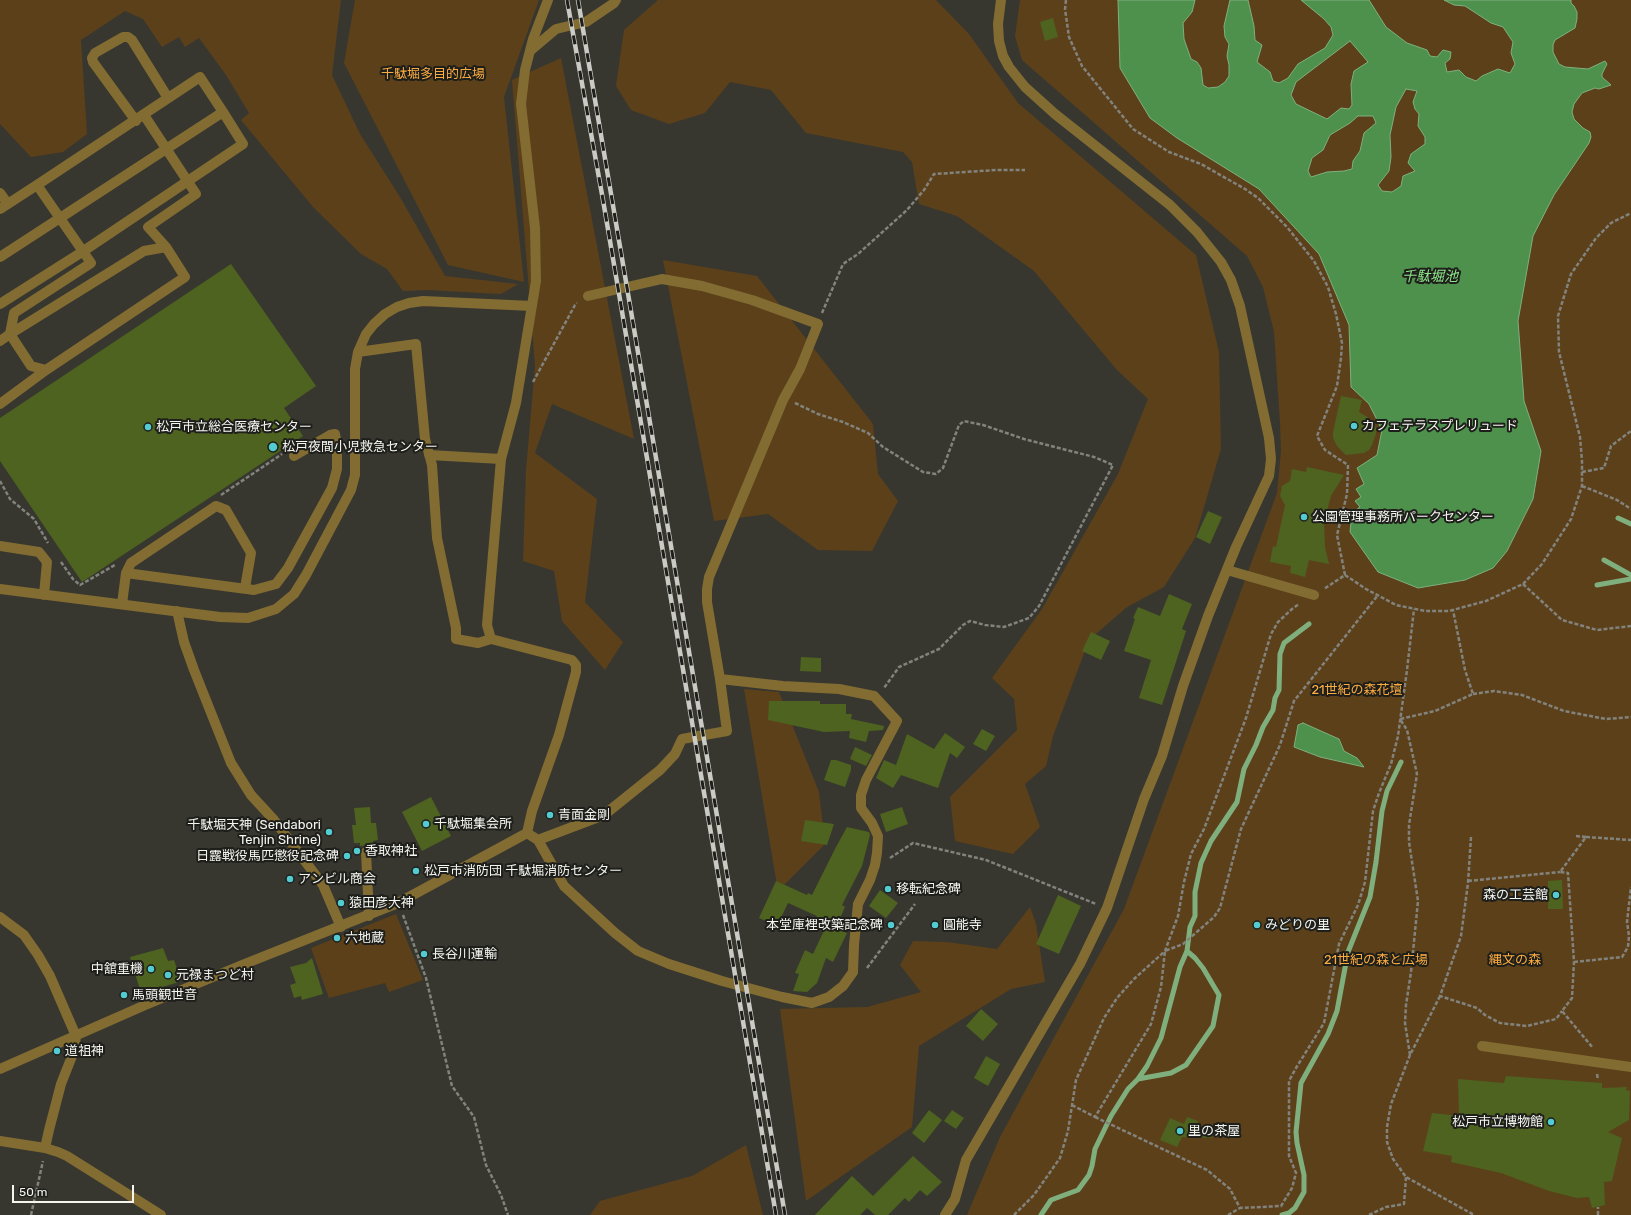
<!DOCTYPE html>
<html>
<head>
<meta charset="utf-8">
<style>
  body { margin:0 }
  #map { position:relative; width:1631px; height:1215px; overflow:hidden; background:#373730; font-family:Rubik,sans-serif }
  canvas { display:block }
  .scale { position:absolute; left:12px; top:1185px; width:122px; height:18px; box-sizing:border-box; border:2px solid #f5f5f0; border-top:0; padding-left:5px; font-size:12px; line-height:14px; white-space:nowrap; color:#f5f5f0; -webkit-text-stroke:3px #1e1e1b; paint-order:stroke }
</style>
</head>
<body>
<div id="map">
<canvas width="1631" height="1215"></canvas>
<div class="scale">50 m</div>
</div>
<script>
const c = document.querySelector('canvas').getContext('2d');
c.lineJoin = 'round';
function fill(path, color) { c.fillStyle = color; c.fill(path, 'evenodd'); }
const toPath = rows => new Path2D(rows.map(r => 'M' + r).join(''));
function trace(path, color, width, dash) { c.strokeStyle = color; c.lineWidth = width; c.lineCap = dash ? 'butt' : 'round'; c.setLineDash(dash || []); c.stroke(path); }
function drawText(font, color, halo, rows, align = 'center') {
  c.font = font + ' Rubik,"Noto Sans JP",sans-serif'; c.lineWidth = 4; c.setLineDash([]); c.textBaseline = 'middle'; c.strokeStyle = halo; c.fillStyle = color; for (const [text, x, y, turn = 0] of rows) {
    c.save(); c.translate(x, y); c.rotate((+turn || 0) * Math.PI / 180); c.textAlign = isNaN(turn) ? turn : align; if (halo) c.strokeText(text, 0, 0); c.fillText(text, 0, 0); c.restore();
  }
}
fill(toPath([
  [0,0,341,0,332,75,360,134,400,197,445,276,518,284,501,294,427,290,403,291,387,269,361,254,313,207,241,120,249,113,226,75,199,38,185,47,179,37,162,47,143,19,125,11,81,40,87,134,63,152,31,157,0,124],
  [355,0,539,0,504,97,524,282,448,265,344,63],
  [658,0,936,0,969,34,1018,103,1196,255,1219,352,1221,449,1195,538,1164,587,1127,607,1089,640,1053,736,1046,766,1025,784,1040,827,1013,854,955,841,950,797,1017,730,1014,699,992,678,1042,609,1118,474,1148,399,1117,370,1034,271,957,216,919,204,912,162,903,152,806,133,771,90,730,82,705,113,669,124,631,110,616,86,624,30],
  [1020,0,1631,0,1631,1215,967,1215,1000,1137,1124,909,1277,493,1281,451,1280,423,1274,332,1263,287,1247,256,1022,60,1015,36],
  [561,58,634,439,552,404,535,453,597,499,585,602,623,642,605,670,562,621,554,571,523,561,526,470,535,366,512,80],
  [663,260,757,276,873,424,878,474,898,501,872,551,818,550,768,514,714,521],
  [744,689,779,692,819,792,825,844,778,891],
  [1030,907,1036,924,1045,982,1011,989,919,1046,912,1127,806,1201,780,1009,867,1007,921,992,900,965,913,941,947,942,997,949],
  [396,914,423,980,389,992,385,983,329,998,311,948],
  [746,1145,763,1215,590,1215,600,1201,692,1176]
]), '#5c401a');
const water = toPath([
  [1118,0,1195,0,1192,12,1183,23,1184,39,1191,59,1197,62,1201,68,1203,85,1208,88,1218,87,1225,82,1229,76,1229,65,1227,56,1229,44,1225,37,1224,26,1230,0,1248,0,1254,26,1255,40,1262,45,1257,62,1270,72,1273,81,1279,83,1288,78,1298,64,1325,48,1333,35,1331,27,1324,19,1301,0,1369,0,1386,27,1407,43,1427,50,1430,56,1437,57,1443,50,1451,52,1450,59,1445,63,1447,72,1459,70,1466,77,1476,81,1482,76,1498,69,1510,73,1515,64,1511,53,1513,42,1503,27,1491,23,1465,6,1454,5,1444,0,1571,0,1571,3,1574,6,1577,12,1577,19,1575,28,1555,40,1553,45,1553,52,1559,64,1565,67,1588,69,1605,61,1607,64,1602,74,1602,77,1611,85,1599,89,1595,88,1582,93,1574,104,1572,112,1574,119,1583,128,1590,132,1591,137,1589,143,1554,195,1533,236,1518,321,1524,401,1541,451,1533,499,1507,551,1493,568,1465,580,1418,588,1378,572,1350,532,1352,513,1360,507,1355,501,1361,497,1356,489,1364,484,1357,468,1377,455,1382,430,1369,404,1351,387,1349,325,1319,254,1259,189,1177,138,1150,118,1120,68,1118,0],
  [1350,41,1368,62,1354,71,1351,84,1352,105,1349,109,1341,108,1327,119,1296,104,1291,95,1296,82,1350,41],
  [1406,89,1417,91,1413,102,1415,109,1419,114,1418,126,1425,137,1425,144,1411,154,1408,163,1415,171,1403,176,1401,186,1392,192,1382,191,1378,185,1389,171,1391,157,1390,135,1396,107,1406,89],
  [1358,116,1373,116,1376,123,1364,133,1360,151,1353,161,1352,169,1344,171,1327,172,1311,177,1308,171,1312,158,1323,150,1330,135,1350,123,1358,116],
  [1303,723,1339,739,1344,751,1357,758,1364,767,1320,757,1294,747,1298,725,1303,723]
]);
fill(water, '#4e914d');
trace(water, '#80af7e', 1);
trace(toPath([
  [1618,518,1631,524],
  [1604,560,1631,575],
  [1597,585,1631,579],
  [1138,1079,1171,1073,1186,1065,1213,1026,1219,995,1203,968,1195,958,1187,951],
  [1041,1215,1051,1200,1078,1190,1089,1175,1092,1166,1095,1149,1111,1116,1128,1089,1138,1079,1147,1066,1161,1038,1180,967,1187,951,1190,927,1195,916,1195,892,1201,863,1211,841,1237,802,1244,769,1256,745,1263,727,1273,710,1275,698,1279,690,1280,654,1284,643,1309,624],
  [1282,1215,1289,1213,1295,1208,1304,1192,1304,1175,1297,1143,1296,1132,1301,1083,1328,1034,1337,1011,1348,952,1370,897,1376,862,1382,811,1387,791,1401,762]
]), '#80af7e', 5);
fill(toPath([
  [1053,18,1058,37,1045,41,1040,22],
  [231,264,316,386,284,408,303,436,82,582,0,461,0,418],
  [1341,396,1362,400,1359,412,1369,418,1376,428,1376,434,1372,445,1369,450,1364,453,1346,455,1337,446,1333,438,1333,432],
  [1307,467,1344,475,1331,496,1324,522,1325,547,1329,564,1309,560,1305,577,1290,573,1291,566,1270,562,1273,546,1276,547,1285,505,1280,496,1282,486,1290,481,1292,469,1306,472],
  [1208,511,1222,517,1210,544,1196,537],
  [1169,594,1192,604,1182,629,1186,631,1162,705,1139,698,1151,660,1124,651,1135,619,1133,618,1138,607,1160,616],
  [1091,632,1110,641,1101,660,1082,651],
  [801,657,821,658,821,672,800,671],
  [769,701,820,701,820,704,846,704,846,714,852,714,851,719,884,726,883,730,869,731,866,742,849,738,850,731,824,732,768,720],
  [982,729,995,736,986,751,973,744],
  [945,733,965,747,957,758,950,753,938,788,901,775,893,788,876,778,884,760,896,765,907,734,934,749],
  [855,747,872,755,866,766,850,759],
  [831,760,836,760,851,765,851,770,845,787,824,780],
  [431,797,451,836,422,851,402,812],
  [370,807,371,823,376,823,378,840,373,841,374,845,360,846,360,843,354,843,352,825,356,825,354,808],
  [902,807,908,824,886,832,880,814],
  [805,820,834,824,827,845,801,841],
  [847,827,869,832,870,835,862,866,842,905,845,907,836,927,816,918,817,916,788,903,777,926,759,918,776,881,807,895,808,893,812,895,835,849],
  [1562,880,1563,909,1548,909,1548,881],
  [880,890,898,903,886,918,869,906],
  [1058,895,1081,906,1059,954,1036,944],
  [827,924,847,933,833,962,826,958,817,983,807,992,793,991,799,974,795,973,805,950,813,954],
  [163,948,168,961,174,960,181,980,176,983,141,993,130,957],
  [312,958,323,994,302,1000,301,996,294,998,290,985,296,983,290,967,306,963],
  [981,1009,998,1024,983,1041,966,1026],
  [986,1056,1000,1064,988,1086,974,1078],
  [1506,1076,1602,1083,1602,1088,1627,1087,1626,1090,1630,1091,1629,1120,1608,1132,1622,1138,1612,1181,1604,1182,1605,1205,1592,1208,1589,1197,1577,1198,1549,1191,1501,1173,1451,1162,1452,1156,1423,1151,1432,1113,1459,1116,1458,1079,1504,1083],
  [929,1110,942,1120,924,1143,912,1133],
  [952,1110,964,1118,956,1129,944,1121],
  [1187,1117,1198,1121,1196,1130,1213,1138,1182,1137,1177,1147,1160,1140,1170,1118,1184,1124],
  [913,1156,942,1182,927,1196,920,1190,909,1202,905,1198,888,1215,875,1215,867,1208,860,1215,815,1215,852,1176,873,1196]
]), '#4d631f');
trace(toPath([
  [1066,0,1065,9,1069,37,1082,66,1133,129,1169,152,1201,164,1245,189,1258,198,1287,227,1314,261,1328,287,1336,314,1342,343,1341,358,1337,386,1317,436,1325,450,1348,465,1347,494,1337,535,1345,575,1324,589],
  [822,313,843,264,858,254,907,210,924,190,934,174,997,170,1025,170],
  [533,382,575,305,577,303],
  [795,403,818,414,843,422,868,433,883,447,923,472,936,474,943,468,959,425,964,421,983,425,1024,439,1094,457,1113,465,1039,606,1029,618,1004,627,985,625,970,621,963,625,939,649,899,667,884,688],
  [1582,472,1604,468,1611,446,1631,431],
  [0,481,10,499,34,519,48,543],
  [1582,486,1617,500,1631,509],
  [221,495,282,454],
  [61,562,73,579,80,585,115,565],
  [1345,575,1366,589,1396,605,1425,611,1449,611,1486,601,1523,584,1542,564,1571,519,1582,486,1582,461,1580,437,1559,352,1558,316,1571,274,1596,238,1611,223,1631,213],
  [1523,584,1562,620,1597,630,1631,626],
  [1473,694,1494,691,1522,695,1564,711,1606,719,1631,717],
  [1576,836,1586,837,1560,872,1568,873,1574,962,1572,998,1562,1011,1593,1048],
  [1471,837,1468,883,1461,936,1440,996,1477,1008,1485,1015,1500,1023,1527,1026,1556,1019,1562,1011],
  [1586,837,1631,840],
  [890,858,913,843,986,860,1096,904],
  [1468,881,1560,872],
  [403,915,426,978,452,1086,474,1117,486,1165,501,1195,508,1215],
  [1574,962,1622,957,1628,947,1629,936,1627,922,1631,887],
  [867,968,915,904],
  [1440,996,1410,1055,1391,1104,1387,1127,1387,1142,1393,1159,1406,1177,1474,1215],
  [1410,1055,1405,1023,1406,1005,1411,972,1418,901,1409,842,1409,825,1417,774,1407,730,1400,719,1435,711,1473,694,1465,670,1453,610],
  [1597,1074,1598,1080],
  [1072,1105,1095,1117,1151,1024,1161,987,1165,951,1183,944,1214,917,1220,908,1241,829,1280,745,1294,701,1378,595],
  [1095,1117,1207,1170,1230,1189,1240,1208,1281,1206,1292,1188,1296,1173,1289,1156,1289,1081,1296,1068,1324,1023,1339,944,1358,905,1365,882,1373,811,1379,793,1391,764,1398,736,1407,670,1414,609],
  [31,1215,43,1161],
  [1014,1215,1034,1195,1060,1158,1068,1131,1076,1080,1104,1018,1117,998,1134,979,1165,951,1178,916,1184,882,1191,854,1204,829,1246,718,1271,634,1278,622,1292,609,1299,604],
  [1228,1215,1240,1208],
  [1369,1215,1386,1207,1404,1204,1406,1177],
  [1598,1215,1598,1207]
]), '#83837d', 2.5, [4, 2]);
trace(toPath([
  [530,51,556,29,586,22,614,3,616,0],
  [144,115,196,194,148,227,166,247],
  [136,121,93,62,92,58,95,53,123,37,128,37,132,40,168,98],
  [0,193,8,204],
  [0,209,37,185,91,263,14,313,10,334,31,366,46,370,185,277,166,247,144,251,10,334,0,341],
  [0,257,223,112,200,77,37,185],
  [588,296,662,279,702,286,752,300,818,324,800,369,783,400,709,577,707,589,707,602,720,679],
  [0,304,82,252,243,144,223,112],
  [358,352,416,344,425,439,432,465,437,538,456,628,456,639,478,643,491,639],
  [0,404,46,370],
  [429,455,501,459],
  [0,546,39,552,47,562,44,595],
  [1227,570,1314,595],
  [126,573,131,563,216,506,226,510,251,553,245,588],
  [0,589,220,617,248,618,276,609,294,594,306,575,351,490,355,475,355,369,358,352,366,334,374,324,385,314,397,307,409,303,423,301,532,306],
  [122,604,126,573,254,590,276,584,288,568,332,488,337,469,337,444,335,434,330,435,294,456],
  [177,611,184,642,194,670,231,763,251,795,274,820,323,885,341,927],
  [527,833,538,840,564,886,615,933,638,951,669,964,722,981,782,997,812,1003,829,997,843,986,853,972,854,945,858,904,870,880,875,865,877,853,878,836,872,823,861,808,861,795,866,780,897,721,874,696,839,689,783,686,720,679,727,731,682,739,675,754,660,770,604,815,538,840],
  [366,852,369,916],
  [0,917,24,935,38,955,50,976,76,1036,74,1051,61,1084,49,1130,45,1148,58,1152,67,1156,161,1215],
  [1482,1046,1631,1067],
  [0,1069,143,1006,242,965,398,903,527,833,532,811,559,735,576,672,576,665,572,660,491,639,487,625,501,459,516,403,536,281,535,228,521,104,525,70,533,39,548,0],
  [0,1141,45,1148],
  [945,1215,955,1199,966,1160,1080,964,1107,908,1144,799,1162,756,1183,686,1208,616,1236,547,1269,476,1271,459,1269,438,1240,306,1231,280,1221,262,1197,232,1170,205,1055,114,1025,87,1009,67,1003,56,999,41,998,24,1001,0]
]), '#826c32', 10);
const rail = toPath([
  [567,0,603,200,776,1215],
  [578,0,785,1215]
]);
trace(rail, '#cbcbc6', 4.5);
trace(rail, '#1e1e1b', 3, [9]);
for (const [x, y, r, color] of [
  [1354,426,4,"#52ccd1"],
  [148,427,4,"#52ccd1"],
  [273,447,5,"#52ccd1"],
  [1304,517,4,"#52ccd1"],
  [550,815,4,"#52ccd1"],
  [426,824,4,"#52ccd1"],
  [329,832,4,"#52ccd1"],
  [357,851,4,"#52ccd1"],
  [347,856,4,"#52ccd1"],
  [416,871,4,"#52ccd1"],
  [290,879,4,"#52ccd1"],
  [888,889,4,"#52ccd1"],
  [1556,895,4,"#52ccd1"],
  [341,903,4,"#52ccd1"],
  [891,925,4,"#52ccd1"],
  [935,925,4,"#52ccd1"],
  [1257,925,4,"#52ccd1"],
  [337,938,4,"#52ccd1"],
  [424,954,4,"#52ccd1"],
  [151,969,4,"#52ccd1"],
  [168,975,4,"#52ccd1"],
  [124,995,4,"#52ccd1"],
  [57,1051,4,"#52ccd1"],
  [1551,1122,4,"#52ccd1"],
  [1180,1131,4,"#52ccd1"]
]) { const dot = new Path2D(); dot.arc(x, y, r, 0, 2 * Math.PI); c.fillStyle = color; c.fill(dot); trace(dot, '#1e1e1b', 1.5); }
drawText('13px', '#fdad3f', '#1e1e1b', [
  ["千駄堀多目的広場",433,74],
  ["21世紀の森花壇",1357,690],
  ["21世紀の森と広場",1376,960],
  ["縄文の森",1515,960]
]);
drawText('13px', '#f5f5f0', '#1e1e1b', [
  ["カフェテラスプレリュード",1362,426],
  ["松戸市立総合医療センター",156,427],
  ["松戸夜間小児救急センター",282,447],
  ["公園管理事務所パークセンター",1312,517],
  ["青面金剛",558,815],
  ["千駄堀集会所",434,824],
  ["千駄堀天神 (Sendabori",321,825,"right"],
  ["Tenjin Shrine)",321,840,"right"],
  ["香取神社",365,851],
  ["日露戦役馬匹懲役記念碑",339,856,"right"],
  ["松戸市消防団 千駄堀消防センター",424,871],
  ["アンビル商会",298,879],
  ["移転紀念碑",896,889],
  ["森の工芸館",1548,895,"right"],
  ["猿田彦大神",349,903],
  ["本堂庫裡改築記念碑",883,925,"right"],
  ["圓能寺",943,925],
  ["みどりの里",1265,925],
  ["六地蔵",345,938],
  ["長谷川運輸",432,954],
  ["中舘重機",143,969,"right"],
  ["元禄まつど村",176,975],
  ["馬頭観世音",132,995],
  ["道祖神",65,1051],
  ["松戸市立博物館",1543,1122,"right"],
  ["里の茶屋",1188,1131]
], 'left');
drawText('italic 14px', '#8be589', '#1e1e1b', [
  ["千駄堀池",1430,277]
]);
</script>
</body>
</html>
